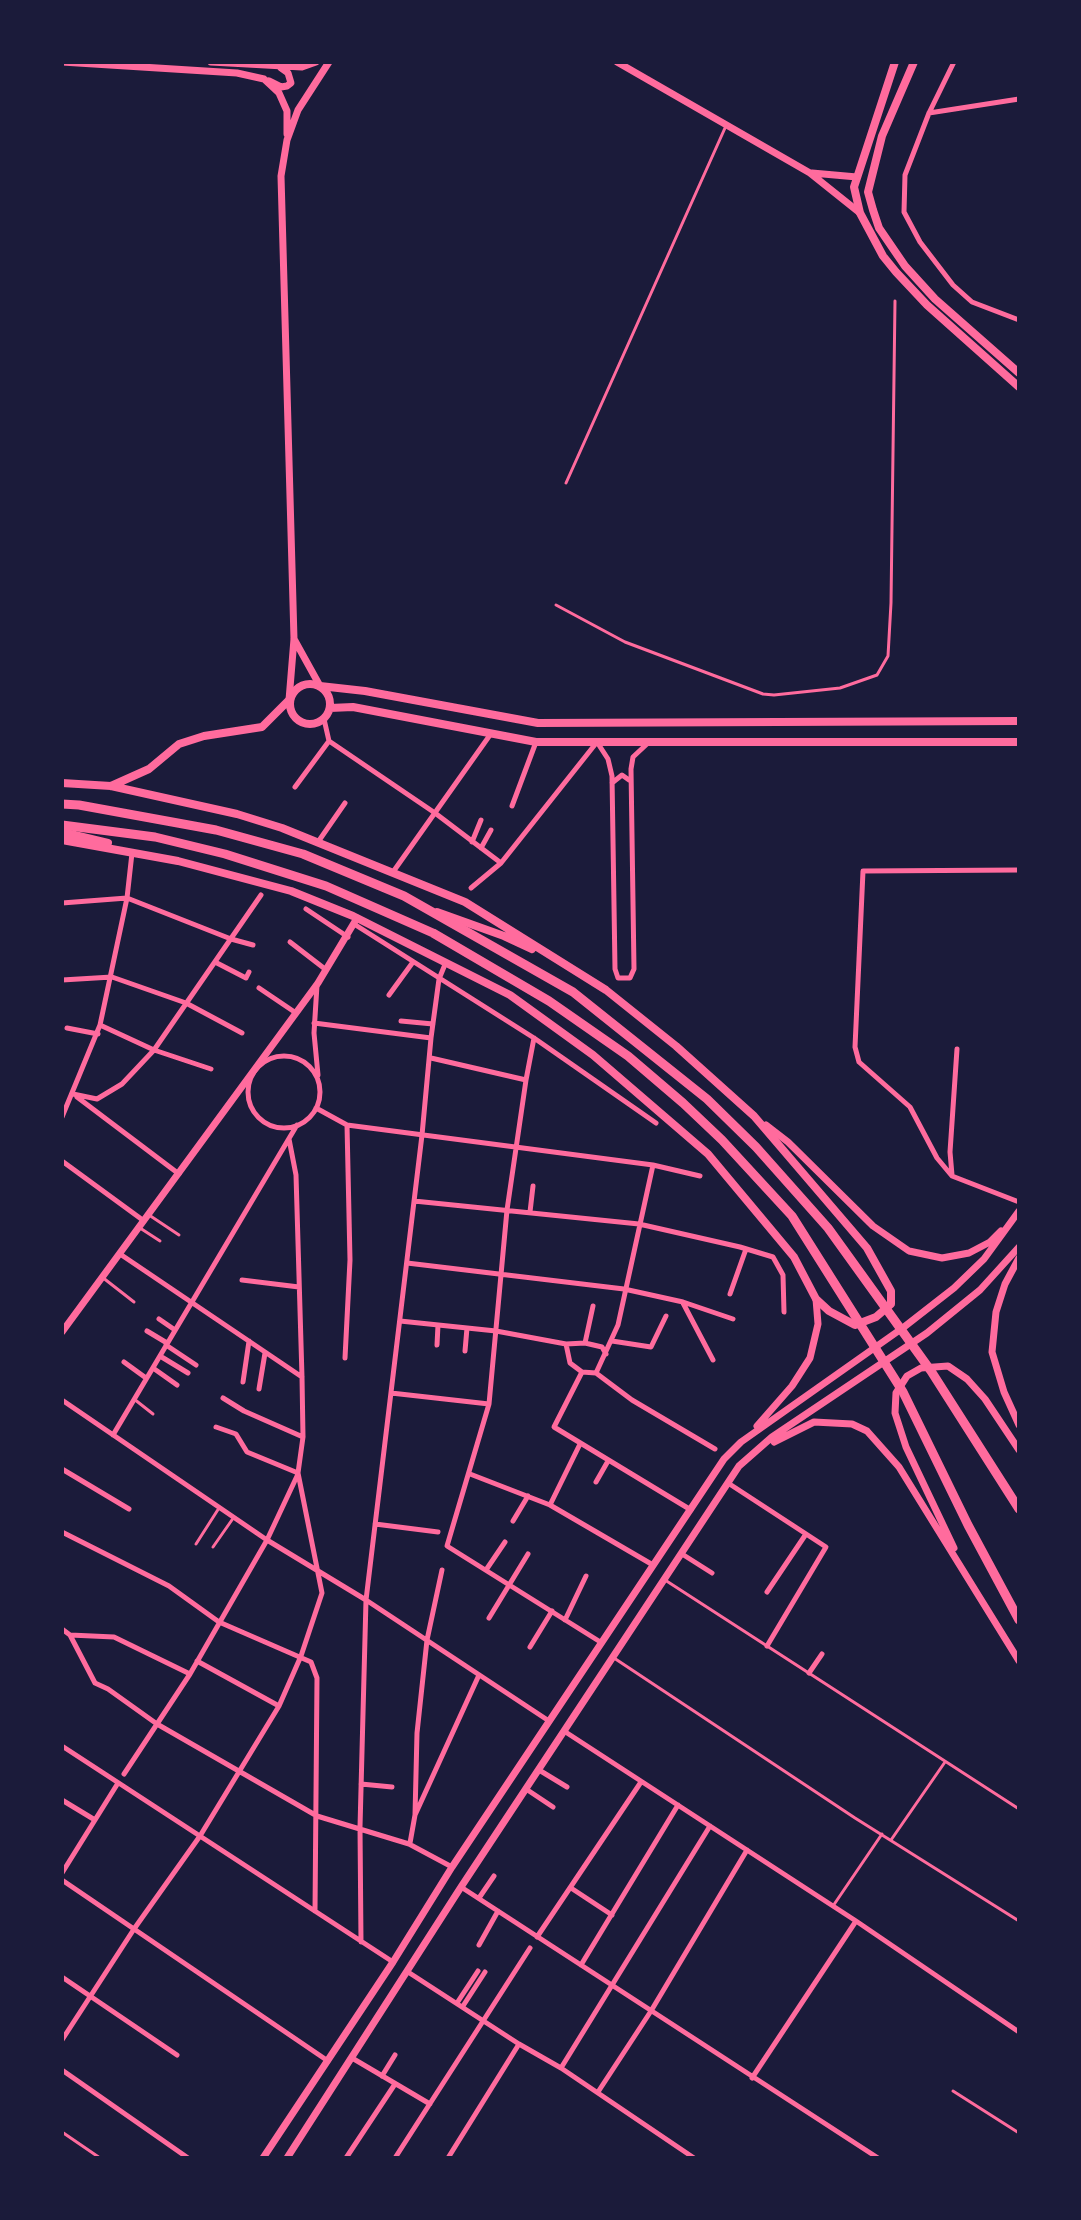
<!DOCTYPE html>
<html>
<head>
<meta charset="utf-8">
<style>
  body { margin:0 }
  #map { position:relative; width:1081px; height:2220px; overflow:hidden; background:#1b1b3a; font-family:"Varela Round",sans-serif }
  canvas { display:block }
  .frame { position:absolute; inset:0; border:64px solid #1b1b3a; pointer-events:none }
</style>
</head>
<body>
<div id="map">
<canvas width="1081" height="2220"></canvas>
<div class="frame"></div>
</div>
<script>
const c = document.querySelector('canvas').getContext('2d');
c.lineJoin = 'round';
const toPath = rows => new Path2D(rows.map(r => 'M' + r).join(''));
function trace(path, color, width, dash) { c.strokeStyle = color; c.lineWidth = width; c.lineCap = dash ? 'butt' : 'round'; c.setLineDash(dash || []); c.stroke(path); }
trace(toPath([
  [566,483,725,128],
  [556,605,625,642,763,694,774,695,840,688,877,675,888,656,891,603,895,301],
  [149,1215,179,1235],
  [140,1228,160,1241],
  [102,1277,134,1302],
  [134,1399,153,1414],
  [196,1544,219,1508],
  [213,1547,234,1517],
  [665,1580,1019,1809],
  [614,1658,855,1818,1019,1921],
  [891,1840,945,1762],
  [833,1906,882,1834],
  [953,2091,1019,2133],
  [62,2132,100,2158]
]), '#ff6b9d', 3);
trace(toPath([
  [954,62,929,113,905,175,904,212,920,242,953,285,972,302,1019,320],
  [929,113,1019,99],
  [324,719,329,741],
  [329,741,435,813,501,863],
  [612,783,622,775,629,780],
  [295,787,329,741],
  [512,806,536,742],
  [318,842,345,803],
  [472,842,481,820],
  [481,848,491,830],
  [1019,870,863,871,855,1047,859,1062,910,1107,937,1158,952,1176,1019,1202],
  [393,872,490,735],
  [471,888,501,863,597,742,608,759,612,776,615,969,618,978,630,978,634,969,631,769,633,757,648,743],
  [62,903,127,898,231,939,253,945],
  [306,909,348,937],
  [354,924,534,1038,656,1123],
  [290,942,325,969],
  [215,962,246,978,249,972],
  [62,980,112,977,186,1003,242,1033],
  [317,985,314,1033,318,1075],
  [259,988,296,1013],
  [389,995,413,962],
  [401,1021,433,1024],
  [314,1023,431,1038],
  [100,1025,154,1050,211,1069],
  [67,1028,98,1034],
  [534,1038,526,1080,507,1210,489,1404,447,1546,602,1643],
  '248 1092a36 36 0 1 1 72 0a36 36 0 1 1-72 0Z',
  [431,1058,526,1080],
  [73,1094,97,1099,122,1084,154,1050,261,895],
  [77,1097,179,1174],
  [316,1108,347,1125,653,1165,700,1176],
  [62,1117,100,1025,127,898,132,853],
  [62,1161,144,1221],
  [952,1175,950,1152,957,1049],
  [414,1201,639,1224,740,1247,773,1257,783,1275,784,1312],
  [530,1212,533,1186],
  [120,1254,302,1377],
  [407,1263,624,1289,683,1302,733,1319],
  [242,1280,299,1287],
  [730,1294,746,1249],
  [683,1303,713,1360],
  [159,1319,175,1330],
  [400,1321,496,1331,566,1344,585,1343,602,1347,606,1354],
  [147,1331,167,1343],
  [612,1341,651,1347,666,1316],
  [585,1343,593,1306],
  [566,1344,570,1363,582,1372,596,1373,618,1325,653,1165],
  [166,1345,196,1365],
  [437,1345,438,1325],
  [465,1351,467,1328],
  [160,1356,188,1373],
  [345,1358,350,1260,347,1125],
  [124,1362,146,1378],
  [153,1368,177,1385],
  [582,1372,554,1427,691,1510],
  [596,1373,632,1400,715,1449],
  [243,1382,249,1341],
  [259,1389,265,1353],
  [391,1393,489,1404],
  [223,1398,244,1411,303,1437],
  [62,1400,267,1540,366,1600,549,1721],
  [216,1427,236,1434,247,1452,298,1473],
  [113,1435,297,1125],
  [62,1469,129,1509],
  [470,1474,550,1505,653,1565],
  [596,1482,608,1461],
  [728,1483,826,1547,767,1646],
  [550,1505,580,1444],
  [513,1521,528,1496],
  [375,1524,438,1532],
  [62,1532,169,1586,219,1622,311,1662,317,1678,315,1911],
  [682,1554,712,1573],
  [486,1570,505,1542],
  [767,1592,806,1534],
  [489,1618,528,1554],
  [565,1620,586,1576],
  [62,1629,70,1635,114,1637,190,1674],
  [70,1635,95,1683,108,1689,157,1724,317,1816,409,1844,452,1867],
  [530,1647,552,1611],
  [197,1661,279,1706],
  [809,1673,822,1654],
  [564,1731,856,1921,1019,2032],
  [62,1746,393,1962],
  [539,1770,567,1787],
  [124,1774,190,1674,267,1540,298,1474],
  [361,1784,392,1787],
  [526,1789,553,1807],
  [62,1800,95,1820],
  [415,1815,417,1733,427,1640,442,1570],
  [410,1843,415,1815,479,1675],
  [62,1873,118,1783],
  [62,1880,328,2061],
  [461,1887,878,2158],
  [571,1888,612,1915],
  [479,1898,494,1876],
  [537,1937,641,1782],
  [361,1942,360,1827,366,1600,422,1135,431,1038,439,979,446,962],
  [479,1945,498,1911],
  [581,1965,678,1805],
  [408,1972,519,2044,561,2068,694,2158],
  [62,1977,177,2055],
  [457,2003,478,1971],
  [463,2006,485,1972],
  [62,2040,134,1929,200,1836,279,1706,301,1656,322,1593,298,1473,303,1437,302,1377,296,1175,289,1139],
  [352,2058,430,2104],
  [561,2068,710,1826],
  [62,2070,188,2158],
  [382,2076,395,2055],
  [752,2078,856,1921],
  [598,2092,651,2011,747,1850],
  [346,2158,395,2084],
  [395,2158,530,1948],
  [448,2158,519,2044]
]), '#ff6b9d', 5);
trace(toPath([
  [62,62,237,73,264,79,279,93,287,111,287,134],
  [211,62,302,67,316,62],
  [617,62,810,173,860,213],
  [269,81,281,87,287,86,291,83,288,73,281,68],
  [812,173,857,177],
  [294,639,320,686],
  [289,700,294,639,281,176,287,140,298,110,329,62],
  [766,1125,788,1142,873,1226,909,1251,942,1258,969,1253,990,1242,1001,1231],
  [1019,1258,1005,1284,996,1312,992,1352,1004,1392,1019,1425],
  [62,1332,318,983,357,918],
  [757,1426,792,1386,810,1358,818,1324,816,1299],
  [774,1442,814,1422,852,1424,867,1431,899,1467,1019,1661],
  [954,1548,906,1447,895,1413,896,1393,907,1376,921,1368,948,1366,967,1379,985,1399,1019,1450],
  [263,2158,393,1962,452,1867,724,1459,741,1442,904,1327,954,1288,984,1259,1019,1211],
  [287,2158,461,1887,739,1466,772,1437,927,1333,980,1290,1019,1247]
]), '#ff6b9d', 7);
trace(toPath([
  [895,62,854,187,860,213,883,256,896,272,927,305,1019,387],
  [914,62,882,136,868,192,873,210,879,228,905,266,935,299,1019,373],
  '290 704a20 20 0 1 1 40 0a20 20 0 1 1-40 0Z',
  [320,686,365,691,538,723,1019,721],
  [330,708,353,707,536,742,1019,742],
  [62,783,111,786,237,814,282,828,465,902,606,990,676,1046,754,1116,867,1248,891,1291,891,1304,876,1317,855,1325,829,1311,816,1299,794,1257,708,1154,593,1055,510,995,353,916,291,891,178,861,62,840],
  [111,786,149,769,179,744,204,736,262,727,289,700],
  [62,832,108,843],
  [437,912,504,936,532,949]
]), '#ff6b9d', 8);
trace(toPath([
  [62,804,79,805,216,830,303,854,404,896,573,992,707,1099,756,1147,828,1228,931,1371,1019,1509],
  [62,825,155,837,225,854,326,886,433,933,549,1001,628,1056,683,1103,722,1140,792,1216,903,1392,968,1525,1019,1620]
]), '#ff6b9d', 9);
</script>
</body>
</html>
